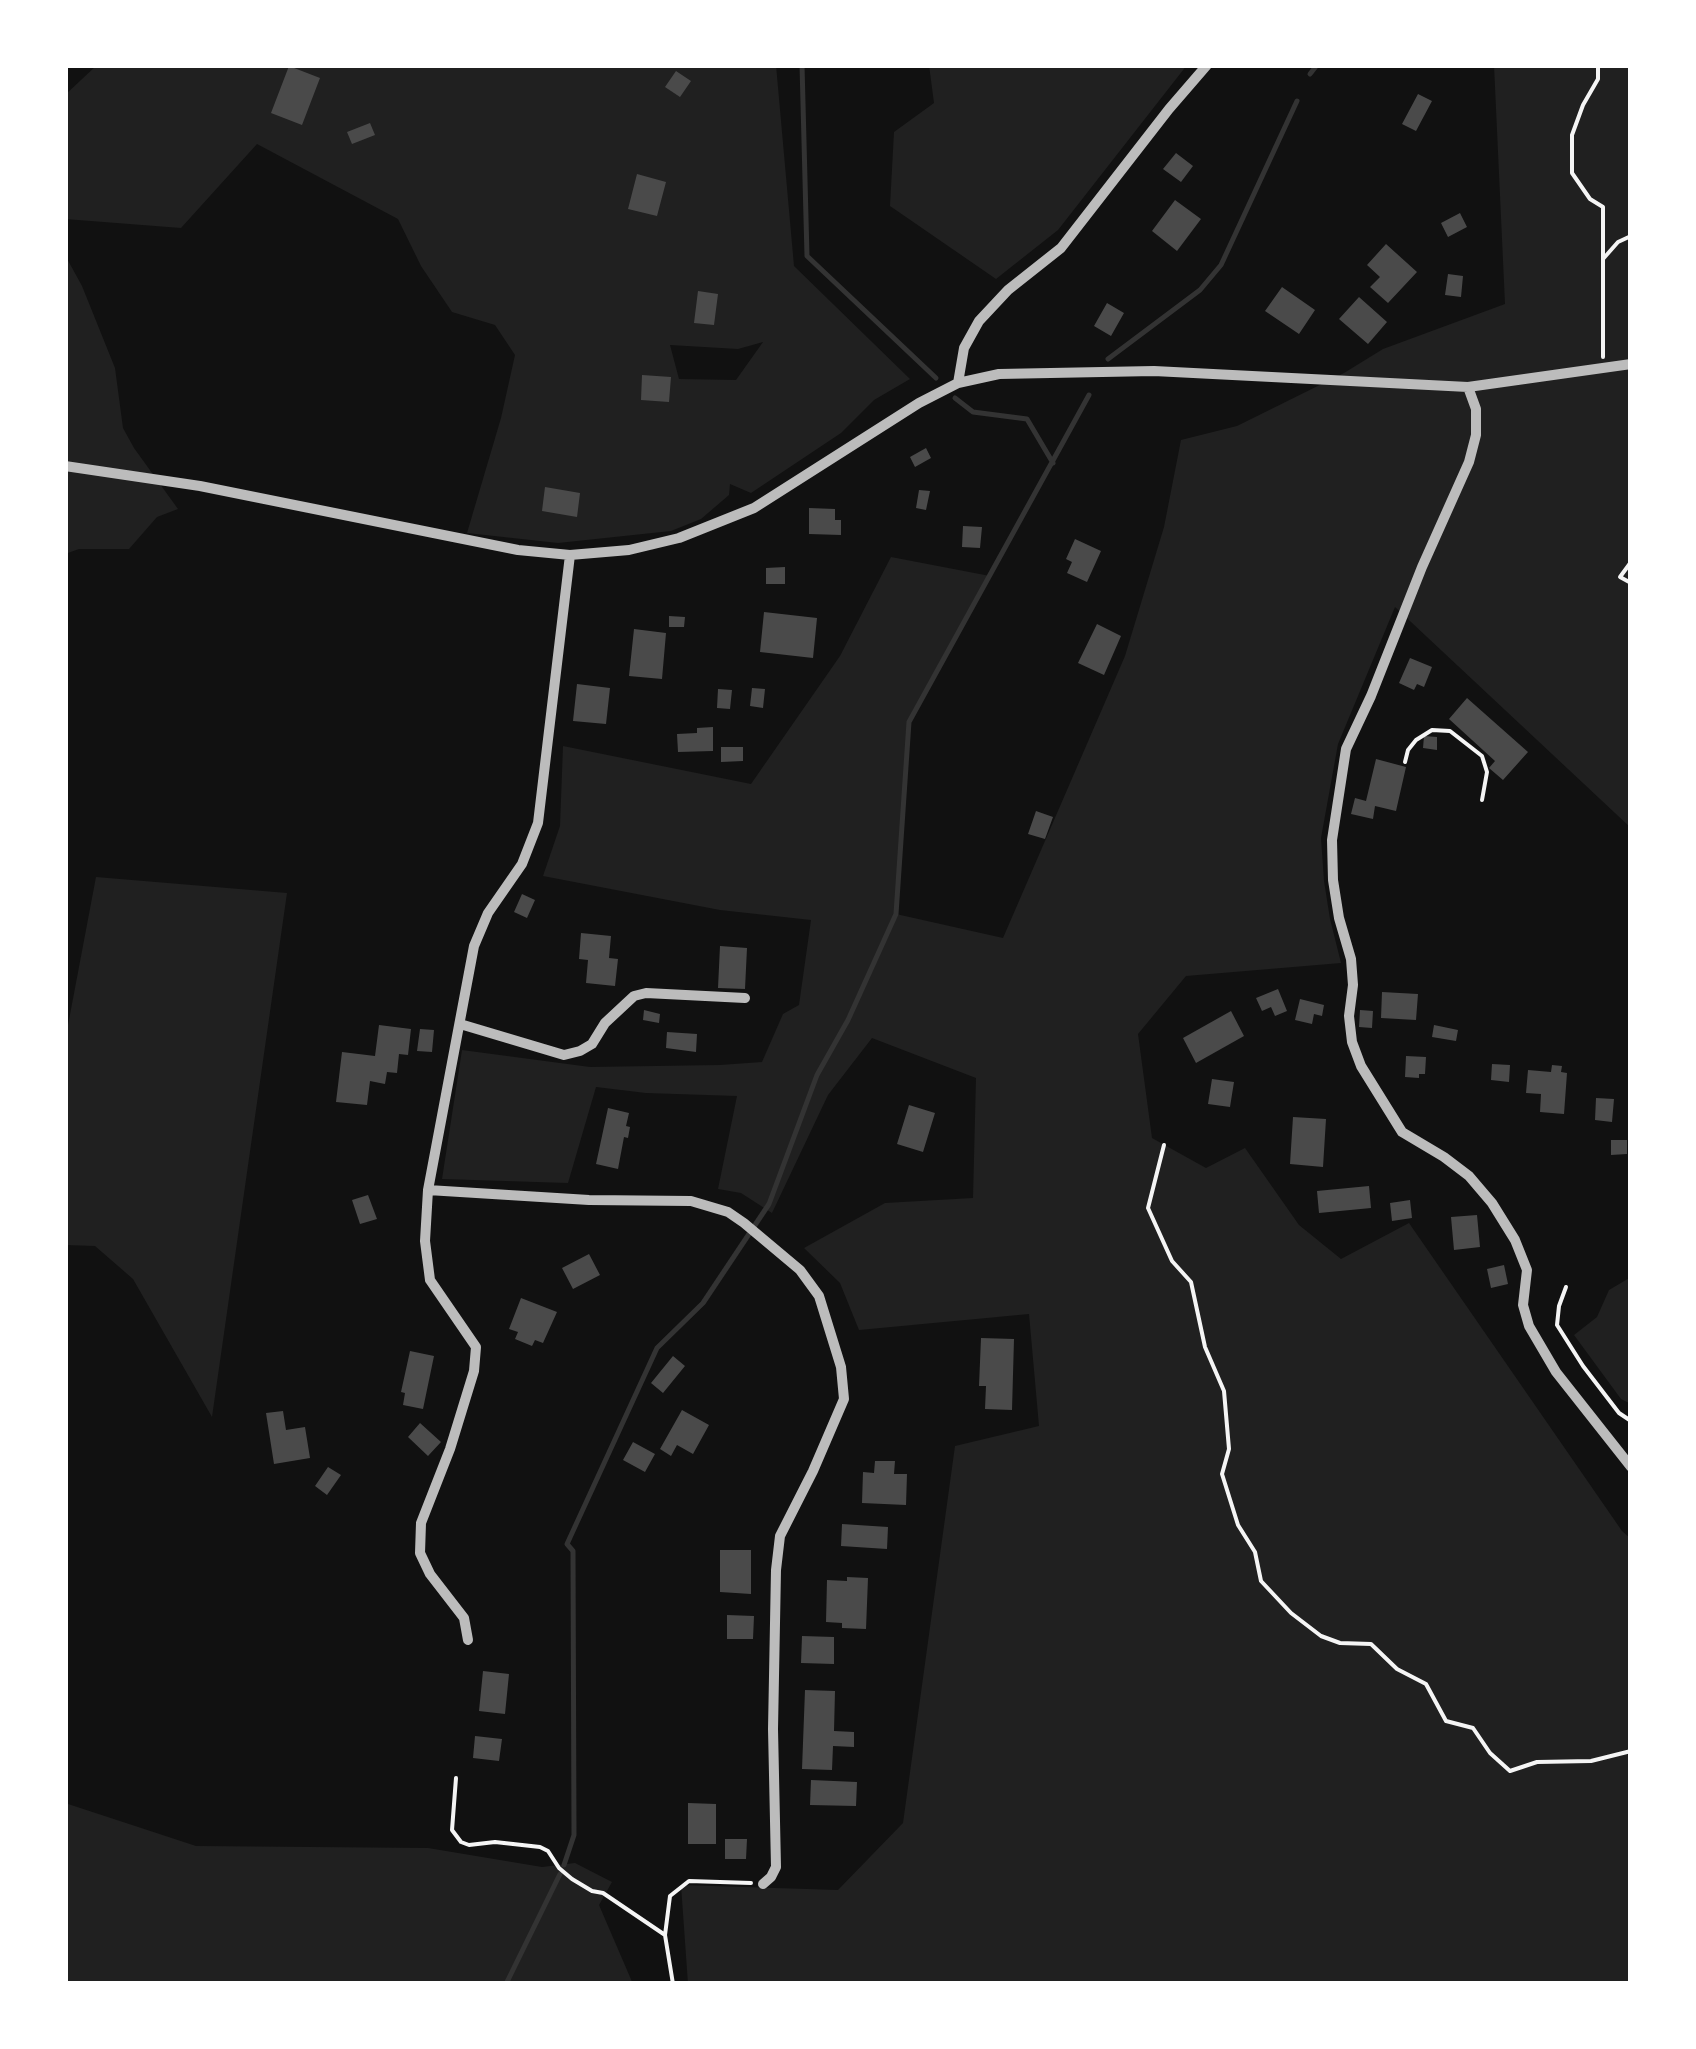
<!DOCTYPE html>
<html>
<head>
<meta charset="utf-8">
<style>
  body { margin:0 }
  #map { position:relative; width:1696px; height:2049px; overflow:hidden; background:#111; font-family:"PT Sans",sans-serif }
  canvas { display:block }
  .frame { position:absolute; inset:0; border:68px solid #fff; pointer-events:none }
</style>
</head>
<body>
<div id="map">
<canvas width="1696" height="2049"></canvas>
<div class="frame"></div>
</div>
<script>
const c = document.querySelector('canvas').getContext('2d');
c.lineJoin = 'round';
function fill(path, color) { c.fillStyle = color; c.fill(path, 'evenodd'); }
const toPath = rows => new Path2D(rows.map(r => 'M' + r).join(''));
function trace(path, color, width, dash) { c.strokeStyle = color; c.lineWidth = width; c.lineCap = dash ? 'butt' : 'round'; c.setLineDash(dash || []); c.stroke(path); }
fill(toPath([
  [97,65,776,65,794,266,910,379,874,400,841,433,751,493,730,484,729,495,701,519,671,531,558,543,467,533,501,418,515,355,495,325,452,312,421,266,398,219,257,144,181,228,65,219,65,95],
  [763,342,736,380,679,379,670,345,738,349],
  [929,65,1187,65,1058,230,996,279,890,206,894,132,934,103],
  [1494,65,1631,65,1631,828,1395,607,1338,744,1321,838,1324,881,1330,919,1341,963,1186,976,1138,1034,1152,1138,1206,1168,1245,1148,1299,1225,1341,1259,1409,1223,1622,1531,1631,1539,1631,1984,688,1984,681,1885,838,1890,903,1823,955,1446,1039,1426,1029,1314,859,1330,840,1283,804,1248,885,1203,973,1198,976,1078,872,1038,828,1095,772,1213,741,1193,718,1189,737,1096,646,1093,596,1087,568,1183,442,1179,462,1050,590,1067,720,1065,762,1062,783,1014,799,1005,811,920,720,910,543,876,560,826,563,746,751,784,840,656,891,557,990,576,909,722,896,914,1003,938,1125,656,1164,527,1181,440,1237,426,1344,373,1383,349,1505,304],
  [65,255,82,286,115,368,123,428,134,448,178,509,157,517,129,549,79,549,65,554],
  [96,877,287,893,212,1417,133,1279,95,1246,65,1245,65,1041],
  [1631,1277,1631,1404,1621,1399,1574,1335,1597,1317,1609,1290],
  [65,1803,196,1846,428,1848,542,1867,575,1863,612,1882,599,1905,633,1984,65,1984]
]), '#202020');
trace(toPath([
  [802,65,807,256,936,378],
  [1310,74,1317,65],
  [1108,359,1200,290,1221,265,1297,101],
  [955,398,973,412,1027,419,1053,463],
  [564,1865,574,1835,573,1551,567,1544,657,1348,703,1303,769,1204,817,1075,848,1020,896,914,909,722,1089,395],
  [506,1984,560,1874]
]), '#333', 5);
fill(toPath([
  [289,66,320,78,302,125,271,113],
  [676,71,691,81,680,97,665,87],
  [1418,94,1432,101,1416,131,1402,124],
  [370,123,375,135,352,144,347,132],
  [1176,153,1193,166,1181,182,1163,169],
  [637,174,666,182,657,216,628,209],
  [1175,200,1201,219,1177,251,1152,231],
  [1460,213,1467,227,1448,237,1441,223],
  [1386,244,1417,272,1388,303,1370,287,1380,277,1367,265],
  [1448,274,1463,276,1461,297,1445,295],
  [1282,287,1315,310,1299,334,1265,311],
  [698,291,718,294,714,325,694,323],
  [1359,297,1387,322,1368,344,1339,319],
  [1107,303,1124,313,1111,336,1094,326],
  [642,375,671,377,669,402,641,400],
  [926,448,931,458,915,467,910,457],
  [545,487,580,493,577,517,542,511],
  [919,490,930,491,926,510,916,508],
  [809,508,835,509,835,520,841,520,841,535,809,534],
  [963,526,982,527,980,548,962,547],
  [1075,539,1101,551,1087,582,1067,573,1072,562,1066,559],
  [785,567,785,584,766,584,766,568],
  [764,612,817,618,813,658,760,652],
  [669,616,685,617,684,627,669,627],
  [1097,624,1121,636,1104,675,1078,663],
  [634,629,666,633,662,679,629,676],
  [1410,658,1432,667,1424,687,1417,684,1414,690,1399,683],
  [577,684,610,688,606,724,573,721],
  [752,688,765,689,763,708,750,706],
  [718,689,732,690,730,709,717,708],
  [1467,698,1528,752,1503,780,1489,768,1495,761,1449,719],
  [713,727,713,751,678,752,677,734,697,733,697,728],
  [1424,736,1437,737,1437,750,1423,748],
  [721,747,743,747,743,761,721,762],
  [1376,759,1406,767,1396,811,1375,806,1373,819,1351,814,1355,798,1366,801],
  [1036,811,1053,817,1045,839,1028,834],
  [522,894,535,900,527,918,514,912],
  [581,933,611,936,609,958,618,959,615,986,586,983,588,960,579,959],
  [720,946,747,948,745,989,718,988],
  [1278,989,1287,1011,1275,1016,1271,1007,1262,1011,1256,998],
  [1382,992,1418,994,1416,1020,1381,1018],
  [1300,999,1324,1005,1322,1016,1314,1014,1312,1024,1295,1020],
  [644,1010,660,1014,659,1023,643,1020],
  [1360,1010,1373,1011,1372,1028,1359,1027],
  [1231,1011,1244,1036,1196,1063,1183,1038],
  [379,1025,411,1029,408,1055,399,1054,397,1073,387,1072,385,1084,370,1081,367,1105,336,1102,342,1052,375,1056],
  [1434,1025,1458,1030,1456,1041,1432,1037],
  [420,1029,434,1030,432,1052,417,1051],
  [667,1032,697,1034,696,1052,666,1048],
  [1406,1056,1426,1057,1425,1074,1419,1074,1419,1078,1405,1077],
  [1492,1064,1510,1065,1509,1082,1491,1080],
  [1552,1065,1562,1066,1561,1072,1567,1073,1564,1114,1540,1112,1541,1094,1526,1093,1528,1070,1551,1072],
  [1212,1079,1234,1082,1230,1107,1208,1104],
  [1596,1098,1614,1099,1612,1122,1595,1120],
  [909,1105,935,1113,923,1152,897,1144],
  [608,1108,629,1113,626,1126,630,1127,628,1138,624,1137,618,1169,596,1164],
  [1293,1117,1326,1119,1323,1167,1290,1164],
  [1611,1140,1627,1140,1627,1154,1611,1155],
  [1369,1186,1371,1208,1319,1213,1317,1191],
  [368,1195,377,1219,360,1224,352,1200],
  [1410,1200,1412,1218,1392,1221,1390,1203],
  [1477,1215,1480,1247,1454,1250,1451,1217],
  [589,1254,600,1275,573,1289,562,1268],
  [1504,1265,1508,1284,1491,1288,1487,1269],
  [521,1298,557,1312,543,1343,535,1340,532,1346,515,1339,518,1332,509,1329],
  [981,1338,1014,1339,1012,1410,985,1409,986,1386,979,1386],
  [410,1351,434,1356,423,1409,403,1405,405,1393,401,1392],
  [673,1356,685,1366,663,1393,651,1383],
  [682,1410,709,1425,693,1454,677,1445,671,1456,660,1449],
  [283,1411,286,1430,305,1427,310,1458,274,1464,266,1413],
  [420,1423,441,1442,428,1456,408,1437],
  [633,1442,655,1454,645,1472,623,1460],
  [875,1461,895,1461,894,1474,907,1474,906,1505,862,1503,863,1472,874,1473],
  [328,1467,341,1475,327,1495,315,1486],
  [842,1524,888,1527,887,1549,841,1546],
  [720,1550,751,1550,751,1594,720,1592],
  [847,1577,868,1578,866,1629,842,1628,842,1623,826,1622,827,1580,847,1581],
  [727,1615,754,1616,753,1639,727,1639],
  [802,1636,834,1637,834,1664,801,1663],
  [483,1671,509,1674,505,1714,479,1711],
  [805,1690,835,1691,834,1731,854,1732,854,1747,833,1746,832,1770,802,1769],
  [475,1736,502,1739,499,1761,473,1758],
  [811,1780,857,1782,856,1806,810,1805],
  [688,1803,716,1804,716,1844,688,1844],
  [725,1839,747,1839,746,1859,725,1859]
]), '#4a4a4a');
trace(toPath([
  [1598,65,1598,79,1583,105,1572,135,1572,173,1590,199,1603,207,1603,259],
  [1603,357,1603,259,1618,242,1631,236],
  [1631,562,1620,577,1631,583],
  [1405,762,1408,750,1416,740,1432,730,1450,731,1482,756,1487,772,1482,800],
  [1164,1145,1148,1208,1172,1261,1191,1282,1205,1347,1224,1391,1229,1449,1222,1474,1238,1525,1255,1552,1261,1581,1291,1613,1321,1636,1340,1643,1371,1644,1397,1669,1426,1684,1446,1721,1473,1728,1490,1753,1510,1771,1537,1762,1591,1761,1631,1751],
  [1566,1287,1559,1306,1557,1325,1583,1366,1619,1413,1631,1421],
  [456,1778,452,1830,461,1842,469,1845,495,1842,540,1847,548,1851,559,1868,572,1879,592,1891,603,1893,665,1935],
  [673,1984,665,1935,670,1896,689,1881,751,1883]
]), '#f5f5f5', 4);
trace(toPath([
  [958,383,964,348,979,321,1008,290,1061,248,1169,109,1207,65],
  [1468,387,1476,409,1476,435,1469,462,1422,567,1371,696,1346,749,1332,840,1333,880,1339,918,1351,959,1353,985,1349,1016,1352,1042,1361,1066,1402,1132,1444,1157,1469,1176,1492,1203,1515,1240,1527,1270,1523,1305,1529,1326,1556,1372,1631,1467],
  [65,466,200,486,518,550,570,555,629,550,679,538,754,508,919,403,958,383,999,374,1154,371,1468,387,1631,364],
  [460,1024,564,1055,580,1051,592,1044,605,1023,634,996,646,993,745,998],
  [428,1190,589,1200,691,1201,728,1212,744,1223,800,1270,819,1296,841,1367,844,1399,813,1471,780,1536,776,1570,773,1729,776,1867,771,1877,763,1884],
  [468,1640,464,1618,430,1574,420,1553,421,1523,450,1449,474,1371,476,1347,430,1280,425,1241,428,1190,474,946,488,913,522,864,538,823,570,555]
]), '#bcbcbc', 10);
</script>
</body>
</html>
